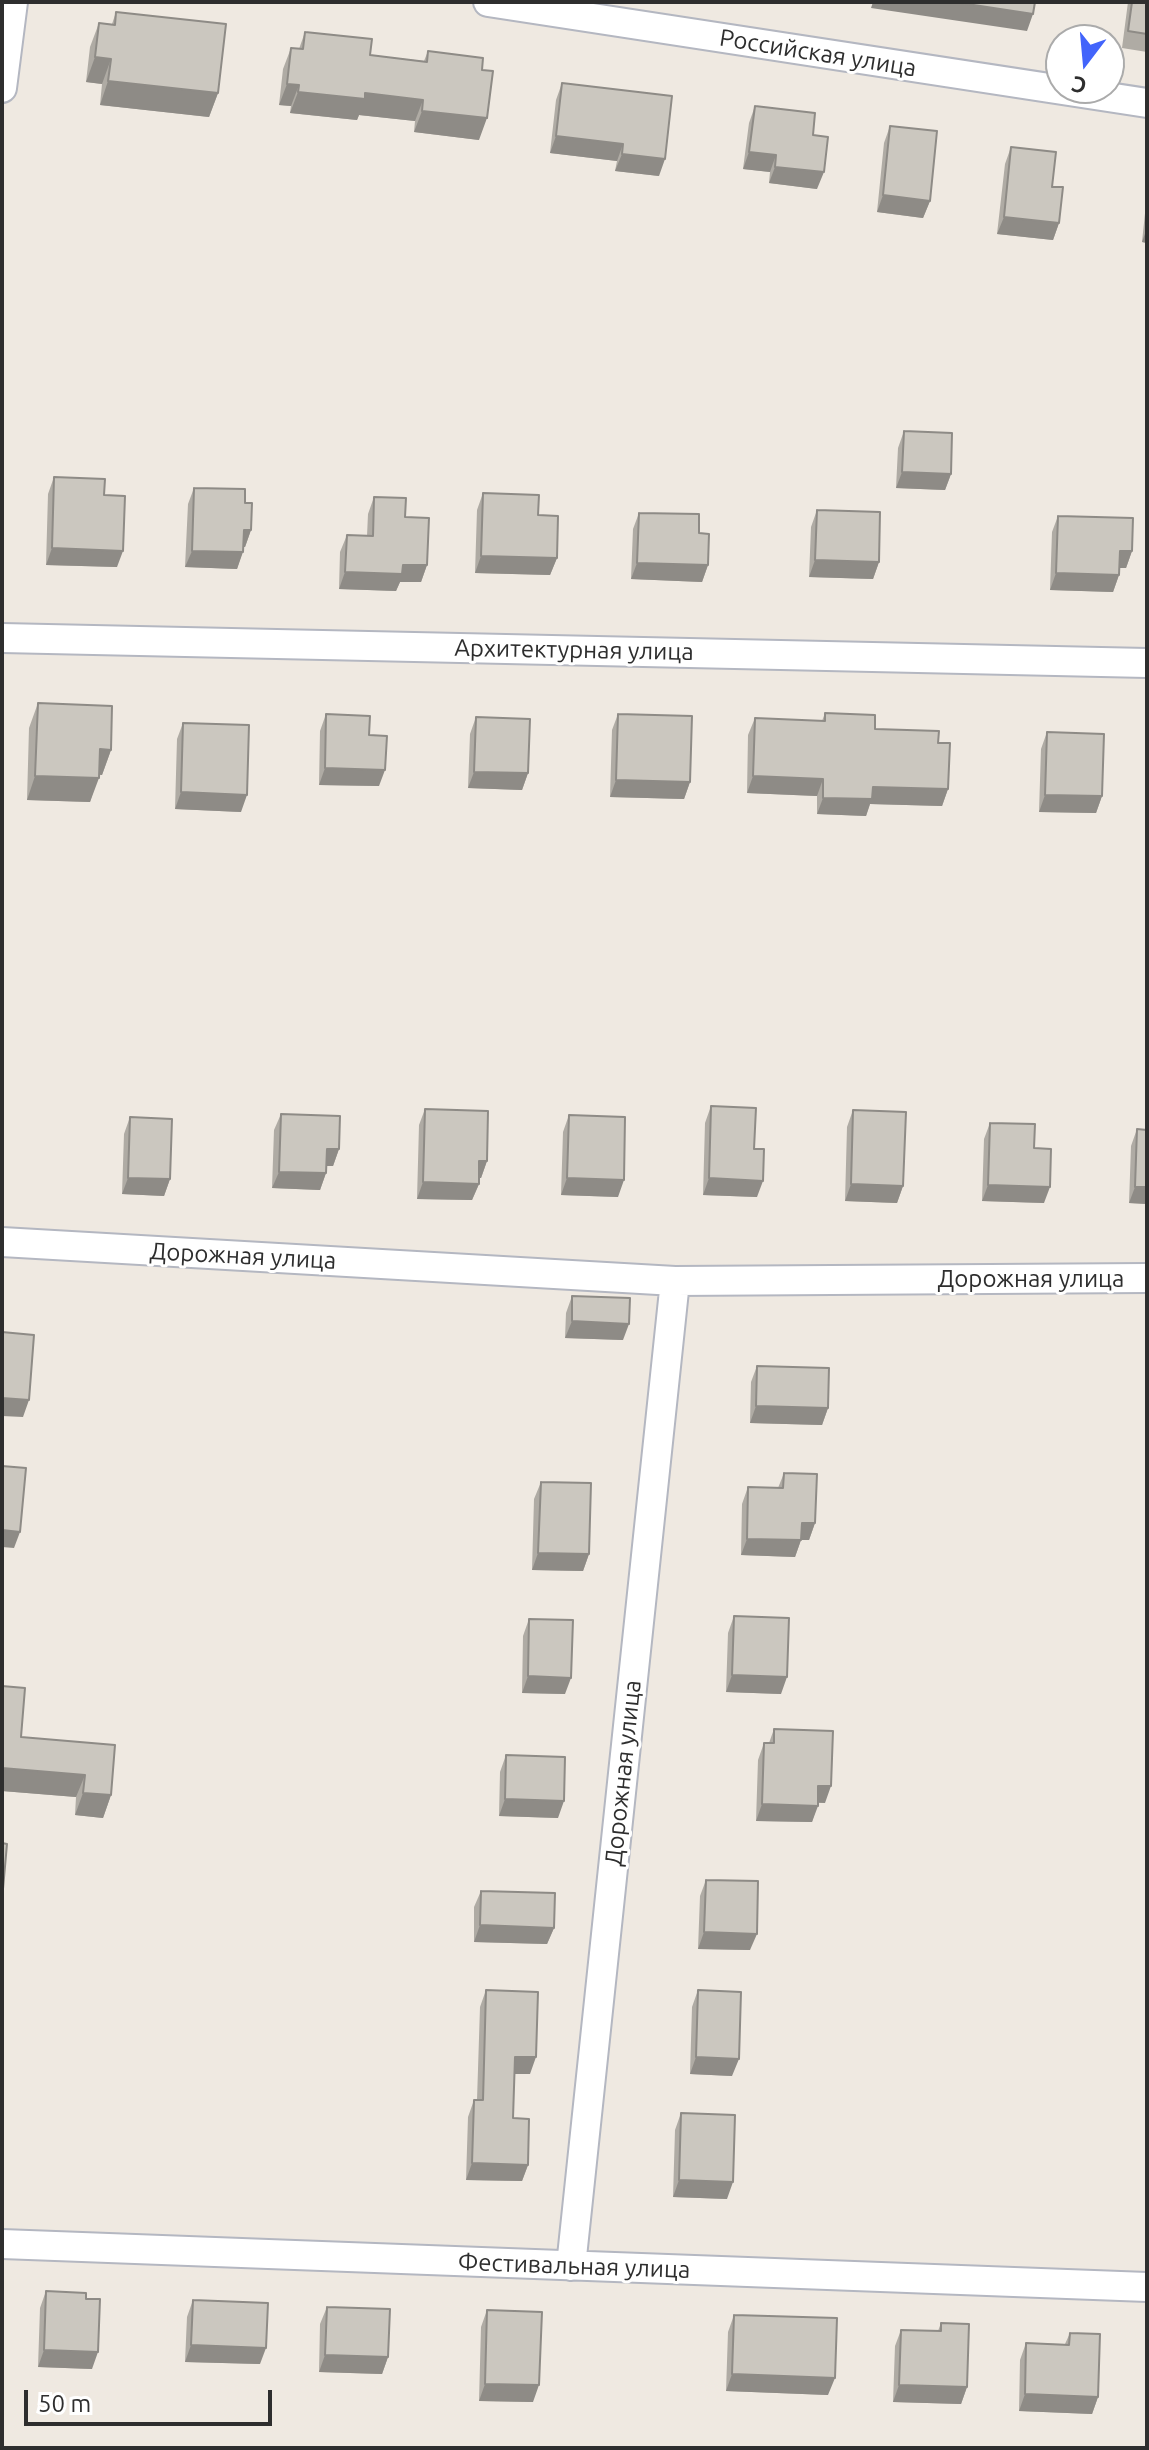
<!DOCTYPE html>
<html>
<head>
<meta charset="utf-8">
<style>
  body { margin:0 }
  #map { position:relative; width:1149px; height:2450px; overflow:hidden; background:#efe9e1; font-family:Ubuntu,sans-serif }
  canvas { display:block }
  .frame { position:absolute; inset:0; border:4px solid #2e2e2e; pointer-events:none }
  .north { position:absolute; left:1045px; top:24px; width:80px; height:80px; box-sizing:border-box; background:#fff; border:2px solid #ababab; border-radius:50%; rotate:196deg; font-size:22px; font-weight:700; line-height:32px; text-align:center; color:#2e2e2e }
  .north::after { content:''; display:block; margin:auto; width:28px; height:36px; background:#4264fb; clip-path:polygon(50% 0,100% 100%,50% 72%,0 100%) }
  .scale { position:absolute; left:24px; top:2390px; width:248px; height:36px; box-sizing:border-box; border:4px solid #2e2e2e; border-top:0; padding-left:10px; font-size:24px; line-height:28px; white-space:nowrap; color:#2e2e2e; -webkit-text-stroke:6px #fff; paint-order:stroke }
</style>
</head>
<body>
<div id="map">
<canvas width="1149" height="2450"></canvas>
<div class="frame"></div>
<div class="north">С</div>
<div class="scale">50 m</div>
</div>
<script>
const c = document.querySelector('canvas').getContext('2d');
c.lineJoin = 'round';
const toPath = rows => new Path2D(rows.map(r => 'M' + r).join(''));
function trace(path, color, width, dash) { c.strokeStyle = color; c.lineWidth = width; c.lineCap = dash ? 'butt' : 'round'; c.setLineDash(dash || []); c.stroke(path); }
function fill(path, color) { c.fillStyle = color; c.fill(path, 'evenodd'); }
function drawText(font, color, halo, rows, align = 'center') {
  c.font = font + ' Ubuntu,sans-serif'; c.lineWidth = 6; c.setLineDash([]); c.textBaseline = 'middle'; c.strokeStyle = halo; c.fillStyle = color; for (const [text, x, y, turn = 0] of rows) {
    c.save(); c.translate(x, y); c.rotate((+turn || 0) * Math.PI / 180); c.textAlign = isNaN(turn) ? turn : align; if (halo) c.strokeText(text, 0, 0); c.fillText(text, 0, 0); c.restore();
  }
}
const street = toPath([
  [488,2,1147,103],
  [2,88,13,2],
  [2,638,1147,663],
  [2,1242,675,1281,1147,1278],
  [2,2244,1147,2287],
  [571,2266,675,1281]
]);
trace(street, '#b4b7c1', 32);
trace(street, '#fff', 28);
fill(toPath([
  [1128,2,1147,2,1147,52,1122,48],
  [116,12,218,93,209,117,100,105,102,84,86,82,90,47,99,23,112,24],
  [305,32,370,55,424,61,428,51,479,140,414,132,415,121,359,115,357,120,290,113,291,106,279,105,283,69,291,48,299,49],
  [562,83,659,176,615,171,617,161,550,153,556,100],
  [755,106,813,135,817,189,769,183,770,172,743,169,749,123],
  [890,126,930,201,923,218,877,212,884,143],
  [1011,147,1052,187,1059,223,1053,240,997,234,1005,164],
  [1147,194,1147,243,1142,242],
  [904,431,951,474,945,490,896,488,898,448],
  [54,477,104,495,117,567,46,565,48,494],
  [194,488,245,503,251,530,245,547,244,547,237,569,185,567,188,504],
  [483,493,538,515,557,558,550,575,475,573,477,510],
  [374,497,405,517,427,565,421,582,400,582,396,591,339,589,340,552,347,535,367,536,368,514],
  [817,510,879,562,873,579,809,577,811,527],
  [639,513,699,533,708,565,702,582,631,579,633,529],
  [1058,516,1132,551,1126,568,1120,568,1119,575,1113,592,1050,590,1052,532],
  [38,703,111,750,102,775,99,774,90,802,27,800,29,728],
  [825,713,875,729,938,743,948,789,942,806,870,804,866,816,817,814,817,796,747,793,748,735,755,718,822,721],
  [326,714,369,735,379,786,319,785,320,731],
  [618,714,690,782,684,799,610,797,612,730],
  [476,717,528,773,522,790,468,788,470,734],
  [183,723,241,812,175,809,177,739],
  [1047,732,1102,796,1096,813,1039,812,1041,749],
  [711,1106,754,1149,757,1197,703,1195,705,1123],
  [425,1109,487,1161,481,1178,479,1178,479,1184,472,1200,417,1199,419,1125],
  [853,1110,903,1186,897,1203,845,1201,847,1127],
  [281,1114,339,1149,333,1166,327,1166,326,1173,320,1190,272,1188,274,1130],
  [569,1115,618,1197,561,1195,563,1132],
  [130,1117,170,1179,164,1196,122,1194,124,1134],
  [990,1123,1034,1148,1044,1203,982,1201,984,1139],
  [1137,1129,1147,1130,1147,1204,1129,1203,1131,1146],
  [572,1296,623,1340,565,1338,566,1313],
  [757,1366,828,1408,822,1425,750,1423,751,1382],
  [784,1473,815,1523,809,1540,801,1540,795,1557,741,1555,742,1504,748,1487,778,1488],
  [541,1482,589,1554,583,1571,532,1570,534,1499],
  [734,1616,781,1694,726,1692,728,1633],
  [529,1619,565,1694,522,1693,523,1636],
  [2,1686,21,1737,115,1745,111,1795,103,1818,75,1815,76,1797,2,1791],
  [774,1729,825,1803,818,1803,812,1822,756,1821,758,1760,764,1743,769,1743],
  [506,1755,558,1818,499,1816,500,1772],
  [706,1880,750,1950,698,1949,700,1896],
  [481,1891,554,1928,547,1944,474,1942,474,1907],
  [486,1990,530,2074,514,2074,513,2118,528,2165,522,2181,466,2180,468,2117,474,2100,477,2100,480,2007],
  [698,1990,732,2076,690,2074,692,2007],
  [681,2113,727,2199,673,2197,675,2130],
  [46,2291,92,2369,38,2367,40,2308],
  [193,2300,260,2364,185,2362,187,2317],
  [327,2307,388,2357,382,2374,319,2372,320,2324],
  [487,2310,533,2402,479,2401,481,2327],
  [734,2315,828,2395,726,2391,728,2332],
  [941,2323,967,2387,961,2404,893,2402,895,2346,901,2330,938,2331],
  [1070,2333,1098,2397,1092,2414,1019,2411,1020,2360,1026,2343,1065,2344]
]), '#afaba4');
fill(toPath([
  [873,2,954,2,1033,14,1027,31,871,8],
  [95,57,111,59,102,84,86,82],
  [108,81,218,93,209,117,100,105],
  [287,84,299,85,291,106,279,105],
  [298,92,365,93,423,100,415,121,359,115,357,120,290,113],
  [422,111,487,118,479,140,414,132],
  [556,136,623,144,617,161,550,153],
  [749,152,776,155,770,172,743,169],
  [622,154,665,159,659,176,615,171],
  [775,167,824,172,817,189,769,183],
  [883,195,930,201,923,218,877,212],
  [1004,217,1059,223,1053,240,997,234],
  [1147,228,1147,243,1142,242],
  [902,472,951,474,945,490,896,488],
  [244,530,251,530,245,547,238,546],
  [52,548,123,551,117,567,46,565],
  [192,551,243,552,237,569,185,567],
  [1120,551,1132,551,1126,568,1114,568],
  [481,556,557,558,550,575,475,573],
  [815,560,879,562,873,579,809,577],
  [637,563,708,565,702,582,631,579],
  [403,565,427,565,421,582,400,582,396,591,339,589,345,572],
  [1056,573,1119,575,1113,592,1050,590],
  [100,749,111,750,102,775,91,774],
  [325,768,385,770,379,786,319,785],
  [474,772,528,773,522,790,468,788],
  [35,776,99,778,90,802,27,800],
  [753,776,823,779,817,796,747,793],
  [616,780,690,782,684,799,610,797],
  [873,787,948,789,942,806,870,804,866,816,817,814,823,798],
  [181,792,247,795,241,812,175,809],
  [1045,795,1102,796,1096,813,1039,812],
  [327,1149,339,1149,333,1166,321,1166],
  [479,1161,487,1161,481,1178,473,1178],
  [279,1172,326,1173,320,1190,272,1188],
  [128,1178,170,1179,164,1196,122,1194],
  [567,1178,624,1180,618,1197,561,1195],
  [709,1178,763,1181,757,1197,703,1195],
  [423,1182,479,1184,472,1200,417,1199],
  [851,1184,903,1186,897,1203,845,1201],
  [988,1185,1050,1187,1044,1203,982,1201],
  [1135,1187,1147,1187,1147,1204,1129,1203],
  [572,1321,629,1324,623,1340,565,1338],
  [2,1398,29,1400,23,1417,2,1416],
  [756,1406,828,1408,822,1425,750,1423],
  [802,1523,815,1523,809,1540,796,1540],
  [2,1530,20,1532,14,1548,2,1547],
  [747,1539,801,1540,795,1557,741,1555],
  [538,1553,589,1554,583,1571,532,1570],
  [732,1675,787,1677,781,1694,726,1692],
  [528,1676,571,1678,565,1694,522,1693],
  [2,1768,85,1775,76,1797,2,1791],
  [818,1786,831,1786,825,1803,812,1802],
  [83,1793,111,1795,103,1818,75,1815],
  [505,1799,564,1801,558,1818,499,1816],
  [762,1804,818,1806,812,1822,756,1821],
  [480,1925,554,1928,547,1944,474,1942],
  [704,1932,757,1934,750,1950,698,1949],
  [515,2057,536,2057,530,2074,509,2074],
  [696,2057,739,2059,732,2076,690,2074],
  [472,2163,528,2165,522,2181,466,2180],
  [679,2180,733,2182,727,2199,673,2197],
  [191,2345,266,2348,260,2364,185,2362],
  [44,2350,98,2352,92,2369,38,2367],
  [325,2355,388,2357,382,2374,319,2372],
  [732,2374,835,2378,828,2395,726,2391],
  [485,2384,539,2385,533,2402,479,2401],
  [899,2385,967,2387,961,2404,893,2402],
  [1025,2394,1098,2397,1092,2414,1019,2411]
]), '#8e8b86');
const building = toPath([
  [954,2,1035,2,1033,14,954,2],
  [1132,2,1147,2,1147,34,1128,31,1132,2],
  [116,12,226,24,218,93,108,81,111,59,95,57,99,23,115,25,116,12],
  [305,32,372,39,370,55,427,62,428,51,483,58,482,70,493,71,487,118,422,111,423,100,365,93,365,99,298,92,299,85,287,84,291,48,303,49,305,32],
  [562,83,672,96,665,159,622,154,623,144,556,136,562,83],
  [755,106,815,113,813,135,828,137,824,172,775,167,776,155,749,152,755,106],
  [890,126,937,131,930,201,883,195,890,126],
  [1011,147,1056,152,1052,187,1063,187,1059,223,1004,217,1011,147],
  [904,431,952,433,951,474,902,472,904,431],
  [54,477,105,479,104,495,125,496,123,551,52,548,54,477],
  [194,488,245,489,245,503,252,503,251,530,244,530,243,552,192,551,194,488],
  [483,493,539,495,538,515,558,516,557,558,481,556,483,493],
  [374,497,406,498,405,517,429,518,427,565,403,565,402,574,345,572,347,535,373,536,374,497],
  [817,510,880,512,879,562,815,560,817,510],
  [639,513,699,514,699,533,709,534,708,565,637,563,639,513],
  [1058,516,1133,518,1132,551,1120,551,1119,575,1056,573,1058,516],
  [38,703,112,706,111,750,100,749,99,778,35,776,38,703],
  [825,713,875,715,875,729,939,731,938,743,950,743,948,789,873,787,872,799,823,798,823,779,753,776,755,718,825,721,825,713],
  [326,714,370,716,369,735,387,736,385,770,325,768,326,714],
  [618,714,692,716,690,782,616,780,618,714],
  [476,717,530,719,528,773,474,772,476,717],
  [183,723,249,725,247,795,181,792,183,723],
  [1047,732,1104,734,1102,796,1045,795,1047,732],
  [711,1106,756,1108,754,1149,764,1149,763,1181,709,1178,711,1106],
  [425,1109,488,1111,487,1161,479,1161,479,1184,423,1182,425,1109],
  [853,1110,906,1112,903,1186,851,1184,853,1110],
  [281,1114,340,1116,339,1149,327,1149,326,1173,279,1172,281,1114],
  [569,1115,625,1117,624,1180,567,1178,569,1115],
  [130,1117,172,1119,170,1179,128,1178,130,1117],
  [990,1123,1035,1124,1034,1148,1051,1149,1050,1187,988,1185,990,1123],
  [1137,1129,1147,1130,1147,1187,1135,1187,1137,1129],
  [572,1296,630,1298,629,1324,572,1321,572,1296],
  [2,1332,34,1335,29,1400,2,1398,2,1332],
  [757,1366,829,1368,828,1408,756,1406,757,1366],
  [2,1466,26,1468,20,1532,2,1530,2,1466],
  [784,1473,817,1474,815,1523,802,1523,801,1540,747,1539,748,1487,783,1488,784,1473],
  [541,1482,591,1483,589,1554,538,1553,541,1482],
  [734,1616,789,1618,787,1677,732,1675,734,1616],
  [529,1619,573,1620,571,1678,528,1676,529,1619],
  [2,1686,25,1688,21,1737,115,1745,111,1795,83,1793,85,1775,2,1768,2,1686],
  [774,1729,833,1731,831,1786,818,1786,818,1806,762,1804,764,1743,774,1743,774,1729],
  [506,1755,565,1757,564,1801,505,1799,506,1755],
  [2,1843,7,1844,3,1889,2,1889,2,1843],
  [706,1880,758,1881,757,1934,704,1932,706,1880],
  [481,1891,555,1893,554,1928,480,1925,481,1891],
  [486,1990,538,1992,536,2057,515,2057,513,2118,529,2119,528,2165,472,2163,474,2100,483,2100,486,1990],
  [698,1990,741,1992,739,2059,696,2057,698,1990],
  [681,2113,735,2115,733,2182,679,2180,681,2113],
  [46,2291,86,2293,86,2299,100,2299,98,2352,44,2350,46,2291],
  [193,2300,268,2303,266,2348,191,2345,193,2300],
  [327,2307,390,2309,388,2357,325,2355,327,2307],
  [487,2310,542,2312,539,2385,485,2384,487,2310],
  [734,2315,837,2318,835,2378,732,2374,734,2315],
  [941,2323,969,2324,967,2387,899,2385,901,2330,941,2331,941,2323],
  [1070,2333,1100,2334,1098,2397,1025,2394,1026,2343,1069,2345,1070,2333]
]);
fill(building, '#cbc7bf');
trace(building, '#8e8b86', 2);
drawText('24px', '#2e2e2e', '#fff', [
  ["Российская улица",818,53,9],
  ["Архитектурная улица",574,650,1],
  ["Дорожная улица",243,1256,3],
  ["Дорожная улица",1031,1279],
  ["Дорожная улица",623,1773,-84],
  ["Фестивальная улица",574,2266,2]
]);
</script>
</body>
</html>
